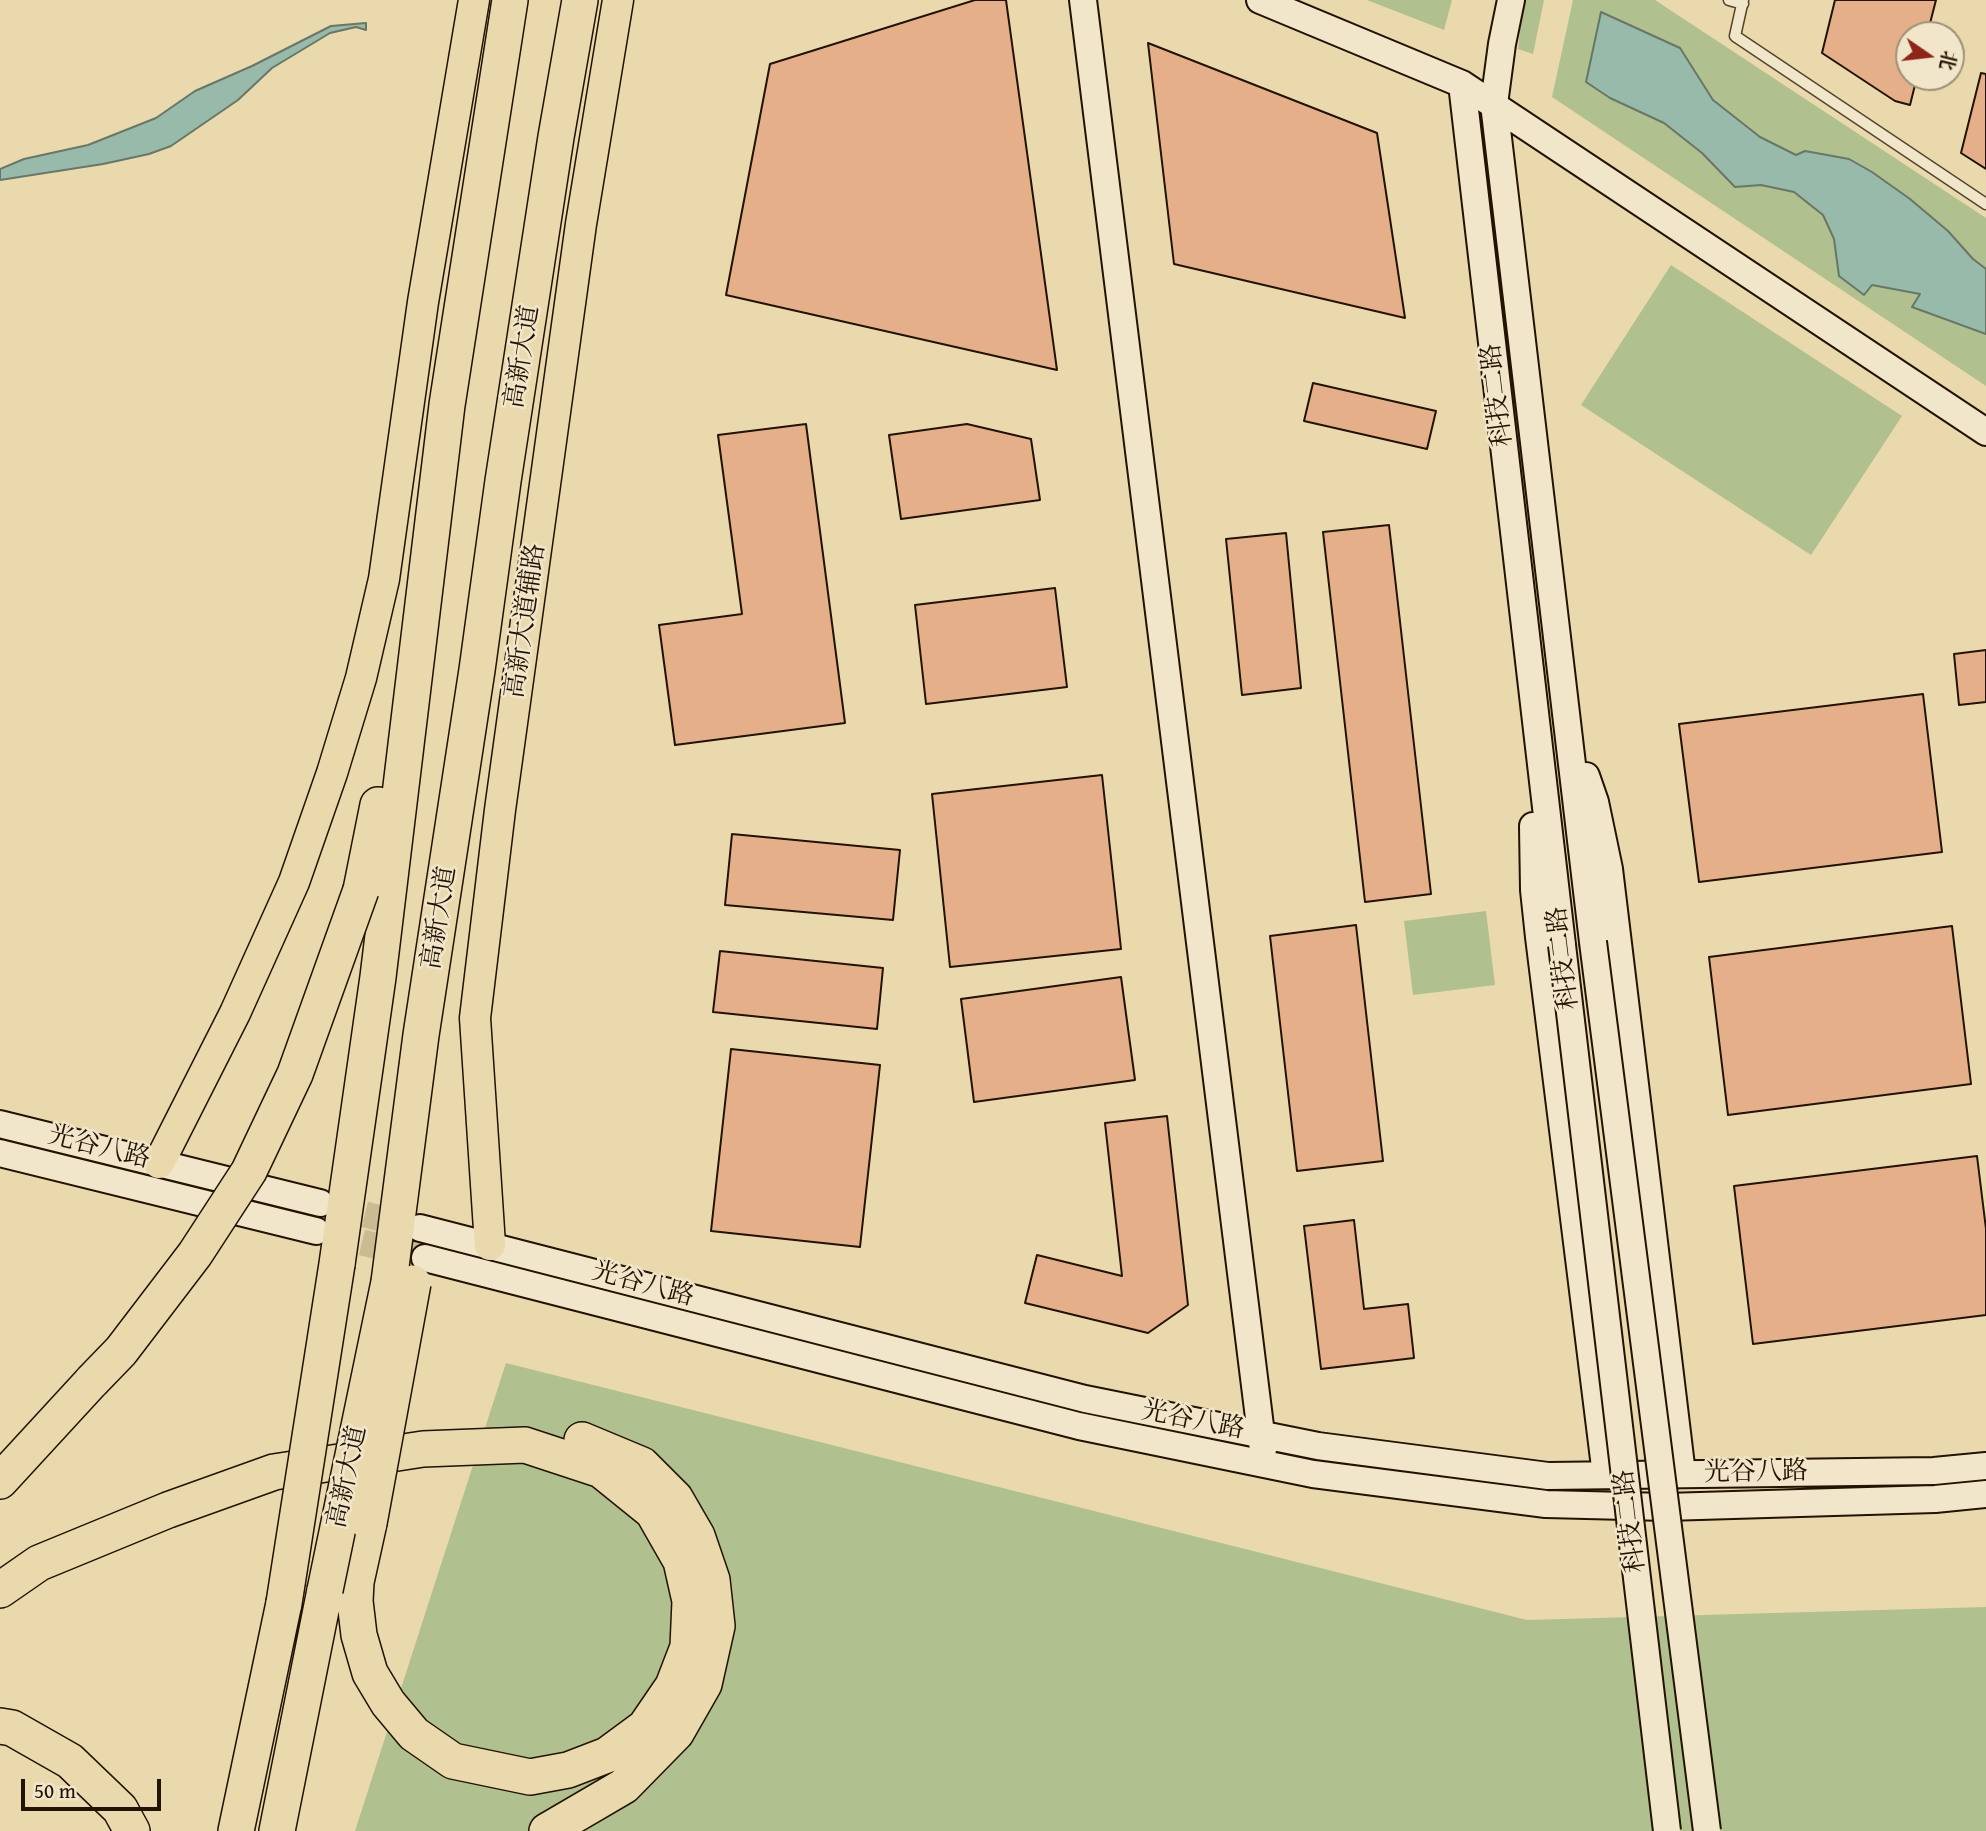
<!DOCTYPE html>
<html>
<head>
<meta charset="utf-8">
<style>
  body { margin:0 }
  #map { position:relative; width:1986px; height:1831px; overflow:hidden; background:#e9d9ad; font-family:"Gentium Book Plus","Noto Serif SC",serif }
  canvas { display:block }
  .north { position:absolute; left:1895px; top:21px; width:70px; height:70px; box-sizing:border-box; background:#f1e6ca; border:2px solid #9e9179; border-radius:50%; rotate:104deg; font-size:19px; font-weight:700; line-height:28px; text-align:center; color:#221200 }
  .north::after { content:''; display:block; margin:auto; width:24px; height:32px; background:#8f2418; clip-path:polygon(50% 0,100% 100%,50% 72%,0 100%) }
  .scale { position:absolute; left:21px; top:1779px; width:140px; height:32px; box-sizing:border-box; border:4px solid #221200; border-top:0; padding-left:9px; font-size:21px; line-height:24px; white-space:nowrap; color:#221200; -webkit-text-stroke:5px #f1e6ca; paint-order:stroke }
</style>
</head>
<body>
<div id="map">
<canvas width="1986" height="1831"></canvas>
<div class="north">北</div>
<div class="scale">50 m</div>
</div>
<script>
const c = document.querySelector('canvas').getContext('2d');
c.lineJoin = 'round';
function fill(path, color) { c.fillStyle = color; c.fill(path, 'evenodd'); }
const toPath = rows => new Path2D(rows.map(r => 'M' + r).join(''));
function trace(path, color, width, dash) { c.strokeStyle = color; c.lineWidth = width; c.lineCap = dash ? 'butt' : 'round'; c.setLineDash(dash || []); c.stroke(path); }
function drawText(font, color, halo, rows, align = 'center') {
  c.font = font + ' "Gentium Book Plus","Noto Serif SC",serif'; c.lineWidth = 5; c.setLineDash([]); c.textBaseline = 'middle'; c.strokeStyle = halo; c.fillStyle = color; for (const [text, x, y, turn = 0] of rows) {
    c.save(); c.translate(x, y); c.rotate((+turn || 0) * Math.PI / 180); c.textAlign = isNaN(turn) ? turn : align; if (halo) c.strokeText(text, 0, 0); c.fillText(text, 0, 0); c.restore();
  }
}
fill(toPath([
  [1367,0,1452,0,1444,30],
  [1523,0,1544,0,1533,54,1518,49],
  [1573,0,1655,0,1986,218,1986,269,1973,259,1948,231,1910,199,1872,172,1849,159,1796,156,1760,137,1714,100,1680,48,1601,12,1610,98,1664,123,1702,153,1735,187,1761,185,1794,192,1823,215,1834,239,1839,276,1863,295,1872,285,1920,294,1913,307,1986,334,1986,386,1552,97],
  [1671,265,1902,416,1811,555,1581,405],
  [1486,911,1495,985,1413,995,1404,921],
  [506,1363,1527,1620,1986,1607,1986,1831,355,1831]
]), '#b0c08e');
const water = toPath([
  [1601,12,1680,48,1713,100,1760,137,1796,155,1805,151,1849,159,1872,172,1910,199,1948,231,1973,259,1986,269,1986,334,1912,307,1920,294,1872,285,1864,295,1839,276,1834,239,1823,215,1794,192,1761,185,1735,187,1702,153,1664,123,1610,98,1586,82,1601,12],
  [366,23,366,30,356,27,330,33,272,68,238,100,171,146,149,154,103,164,0,180,0,169,24,159,88,145,156,118,195,91,252,66,331,26,366,23]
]);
fill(water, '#97baaa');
trace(water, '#687766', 2);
const building = toPath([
  [975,0,1006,0,1057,370,726,295,770,64,975,0],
  [1835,0,1936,0,1927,35,1909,35,1909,77,1917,77,1910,105,1895,101,1822,53,1835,0],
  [1148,43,1377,133,1405,318,1174,264,1148,43],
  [1981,73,1986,74,1986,169,1961,153,1981,73],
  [1313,383,1436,411,1427,449,1304,421,1313,383],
  [806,424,845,723,675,745,659,625,742,614,718,435,806,424],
  [967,424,1031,439,1040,500,901,519,889,435,967,424],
  [1389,525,1431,894,1365,902,1323,532,1389,525],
  [1286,533,1301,688,1242,695,1226,539,1286,533],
  [1055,588,1067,687,926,704,915,605,1055,588],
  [1986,650,1986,702,1959,705,1954,654,1986,650],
  [1923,694,1942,852,1699,882,1679,724,1923,694],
  [1102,775,1121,949,950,967,932,794,1102,775],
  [732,834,900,850,893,920,725,905,732,834],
  [1356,925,1383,1161,1297,1171,1270,936,1356,925],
  [1952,926,1971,1084,1728,1115,1709,957,1952,926],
  [720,951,883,968,877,1029,713,1012,720,951],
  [1121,977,1135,1080,974,1102,961,999,1121,977],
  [731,1049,880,1065,860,1247,711,1231,731,1049],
  [1167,1116,1188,1305,1148,1333,1025,1303,1037,1255,1122,1276,1105,1123,1167,1116],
  [1977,1156,1986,1229,1986,1315,1753,1344,1734,1186,1977,1156],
  [1354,1220,1364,1309,1408,1304,1414,1358,1321,1369,1304,1226,1354,1220]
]);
fill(building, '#e5af8a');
trace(building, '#221200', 2);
trace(toPath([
  [327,1205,415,1227],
  [324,1233,425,1258]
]), '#cbbb93', 26, [26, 13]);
const lane = toPath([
  [1729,0,1743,4],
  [1743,0,1735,36,1986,204]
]);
const secondary = toPath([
  [1083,0,1263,1450],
  [1260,0,1462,84,1986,432],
  [1511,0,1502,44,1494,104,1593,942],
  [1462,84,1562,945],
  [1586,776,1595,802,1609,869,1682,1474],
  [1533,826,1534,890,1539,937,1606,1475],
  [0,1124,320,1203],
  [0,1153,316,1231],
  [420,1228,1085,1399,1318,1446,1548,1476,1934,1471,1986,1466],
  [425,1258,1079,1426,1313,1474,1546,1504,1666,1507,1935,1499,1986,1494]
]);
const primary = toPath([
  [159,1163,235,1013,294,882,332,773,361,678,384,579,423,302,474,0],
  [490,1245,475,1018,500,810,581,224,618,0]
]);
const highway = toPath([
  [361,890,378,805],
  [337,1264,378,977,447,405,510,0],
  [389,1282,421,1035,477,670,503,481,556,137,580,0],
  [0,1481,92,1381],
  [0,1590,39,1563,168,1510,274,1472,423,1449,525,1445,601,1470,653,1512,681,1561,690,1601,688,1647,673,1686,645,1727,607,1755,568,1770,530,1777,453,1761,414,1734,388,1703,370,1673,359,1635,355,1601,356,1582,369,1523],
  [0,1726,12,1728,70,1761,120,1809,132,1831],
  [236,1831,284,1603],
  [277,1831,325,1590],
  [547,1831,624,1786,676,1733,704,1684,717,1626,712,1580,697,1536,675,1498,642,1465,582,1440]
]);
trace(lane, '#54442b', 13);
trace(secondary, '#221200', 30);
trace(primary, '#221200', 33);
trace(highway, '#221200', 38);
trace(lane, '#f1e6ca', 10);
trace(secondary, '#f1e6ca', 26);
trace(primary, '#e9d9ad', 30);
trace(highway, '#e9d9ad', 35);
const secondaryBridge = toPath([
  [1593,942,1707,1831],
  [1562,945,1667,1831]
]);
const highwayBridge = toPath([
  [92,1381,121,1351,195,1254,249,1171,295,1074,361,890],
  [369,1523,413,1283],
  [325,1590,389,1282],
  [284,1603,337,1264]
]);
trace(secondaryBridge, '#221200', 30, []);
trace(highwayBridge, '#221200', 38, []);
trace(secondaryBridge, '#f1e6ca', 26);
trace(highwayBridge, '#e9d9ad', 35);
drawText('26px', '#221200', '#f1e6ca', [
  ["高新大道",523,357,-81],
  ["科技二路",1498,395,-97],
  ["高新大道辅路",526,621,-82],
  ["高新大道",440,918,-81],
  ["科技二路",1564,958,-97],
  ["光谷八路",99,1148,14],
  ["光谷八路",643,1285,15],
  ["光谷八路",1193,1421,11],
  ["光谷八路",1756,1473,-1],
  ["高新大道",348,1477,-78],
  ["科技二路",1631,1521,-97]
]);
</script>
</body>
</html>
